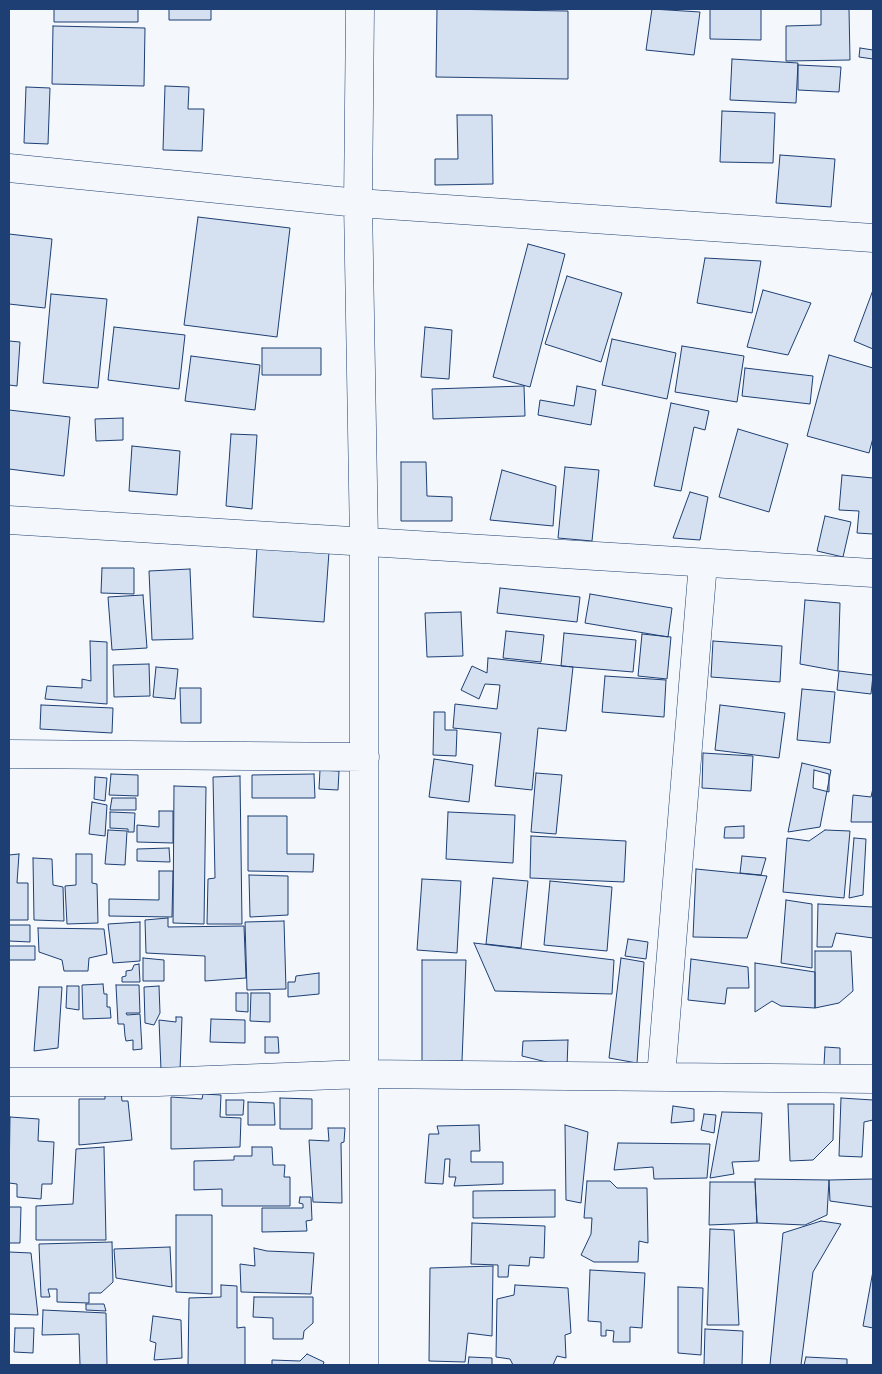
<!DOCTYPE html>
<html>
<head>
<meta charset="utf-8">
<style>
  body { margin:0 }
  #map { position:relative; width:882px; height:1374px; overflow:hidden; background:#f4f7fb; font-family:"Alegreya Sans",sans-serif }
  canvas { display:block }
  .frame { position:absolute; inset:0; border:10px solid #1d3f73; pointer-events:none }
</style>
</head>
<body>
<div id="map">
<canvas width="882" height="1374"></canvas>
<div class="frame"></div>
</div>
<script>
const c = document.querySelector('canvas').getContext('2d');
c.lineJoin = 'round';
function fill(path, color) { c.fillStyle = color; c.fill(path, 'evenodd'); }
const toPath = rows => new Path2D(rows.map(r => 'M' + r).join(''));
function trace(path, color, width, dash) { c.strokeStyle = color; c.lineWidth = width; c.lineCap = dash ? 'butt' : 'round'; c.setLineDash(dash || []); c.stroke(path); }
const building = toPath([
  [54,9,138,9,138,22,54,22,54,9],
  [169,9,211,9,211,20,169,20,169,9],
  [437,9,568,11,568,79,436,77,437,9],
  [652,9,700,12,694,55,646,50,652,9],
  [710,9,761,9,761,40,710,39,710,9],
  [821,9,849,9,850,60,786,61,786,26,821,25,821,9],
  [53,26,145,28,144,86,52,84,53,26],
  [860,48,873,50,873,59,859,57,860,48],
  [732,59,798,63,796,103,730,100,732,59],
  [798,65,841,67,839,92,798,90,798,65],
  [165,86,189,87,188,109,204,109,202,151,163,150,165,86],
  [26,87,50,88,48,144,24,143,26,87],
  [722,111,775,113,773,163,720,162,722,111],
  [457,115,492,115,493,184,435,185,435,159,458,159,457,115],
  [780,155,835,159,831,207,776,203,780,155],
  [198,217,290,228,277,337,184,325,198,217],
  [9,234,52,239,45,308,9,304,9,234],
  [528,244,565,254,530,387,493,377,528,244],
  [705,258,761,261,752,313,697,303,705,258],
  [567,276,622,293,601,362,545,344,567,276],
  [763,290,811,303,788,355,747,347,763,290],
  [873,290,873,349,854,341,873,290],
  [51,294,107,299,98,388,43,383,51,294],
  [114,327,185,335,179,389,108,380,114,327],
  [425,327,452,330,449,379,421,377,425,327],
  [612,339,676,353,667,399,602,385,612,339],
  [9,341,20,342,17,386,9,385,9,341],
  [682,346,744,356,737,402,675,392,682,346],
  [262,348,321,348,321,375,262,375,262,348],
  [829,355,873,368,873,438,869,453,807,436,829,355],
  [191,356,260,365,255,410,185,401,191,356],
  [745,368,813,376,810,404,742,396,745,368],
  [524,386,525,416,433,419,432,389,524,386],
  [577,386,596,390,591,425,538,415,540,400,574,406,577,386],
  [671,403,709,411,705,430,694,427,681,491,654,486,671,403],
  [9,410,70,417,64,476,9,469,9,410],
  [123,418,123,440,96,441,95,419,123,418],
  [738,429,788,444,769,512,719,497,738,429],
  [231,434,257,435,252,509,226,506,231,434],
  [132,446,180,451,177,495,129,491,132,446],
  [401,462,426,462,427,496,452,497,452,521,401,521,401,462],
  [565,467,599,470,592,541,558,538,565,467],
  [502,470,556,486,553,526,490,520,502,470],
  [842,475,873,478,873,534,857,533,859,511,839,510,842,475],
  [690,492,708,497,700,540,673,538,690,492],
  [825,516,851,522,843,557,817,551,825,516],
  [257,547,329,552,324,622,253,617,257,547],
  [102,568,134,568,134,594,101,593,102,568],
  [190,569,193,639,152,640,149,571,190,569],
  [500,588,580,597,577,622,497,613,500,588],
  [590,594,672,608,668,637,585,623,590,594],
  [143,595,147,648,112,650,108,597,143,595],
  [805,600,840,603,838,671,800,664,805,600],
  [461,612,463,656,427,657,425,613,461,612],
  [506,631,544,635,541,662,503,658,506,631],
  [564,633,636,640,633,672,561,666,564,633],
  [642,634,671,637,667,679,638,676,642,634],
  [90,641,107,642,107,704,45,699,47,686,82,688,82,679,91,681,90,641],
  [713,641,782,646,780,682,711,677,713,641],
  [488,658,573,667,566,731,538,728,532,790,495,786,501,733,453,728,455,704,497,709,500,685,485,684,479,699,461,690,472,666,487,673,488,658],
  [149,664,150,696,114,697,113,665,149,664],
  [156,667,178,669,175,699,153,697,156,667],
  [839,671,873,675,871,694,837,690,839,671],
  [605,676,666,680,664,717,602,712,605,676],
  [180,688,201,688,201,723,181,723,180,688],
  [802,689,835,692,830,743,797,740,802,689],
  [41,705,113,708,112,733,40,729,41,705],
  [720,705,785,713,779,758,715,750,720,705],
  [434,712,445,712,445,730,457,730,456,756,433,755,434,712],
  [703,753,753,756,751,791,702,788,703,753],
  [434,759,473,765,469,802,429,797,434,759],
  [802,763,831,770,820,827,788,832,802,763],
  [320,770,339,771,338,790,319,789,320,770],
  [814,770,829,774,829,792,813,788,814,770],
  [536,773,562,775,556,834,531,832,536,773],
  [111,774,138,775,138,796,109,795,111,774],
  [314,774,315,798,252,798,252,775,314,774],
  [240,776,242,924,207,924,208,879,215,878,213,777,240,776],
  [95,777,107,778,105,801,94,799,95,777],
  [174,786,206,787,204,924,173,923,174,786],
  [873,788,873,822,851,822,853,795,871,797,873,788],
  [112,798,136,798,136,810,110,810,112,798],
  [92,802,107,805,105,836,89,834,92,802],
  [159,811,173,811,173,843,137,842,137,825,159,827,159,811],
  [110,812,135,813,134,832,128,832,128,829,110,828,110,812],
  [448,812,515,815,513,863,446,859,448,812],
  [248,816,287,816,287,854,314,854,313,872,248,871,248,816],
  [744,826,744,838,724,838,725,827,744,826],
  [108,830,127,831,125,865,105,864,108,830],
  [825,830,850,831,844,898,783,892,787,838,809,841,825,830],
  [531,836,626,841,624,882,530,878,531,836],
  [854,838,866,839,863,895,849,898,854,838],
  [169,848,170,862,137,861,137,849,169,848],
  [19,854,17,883,28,883,28,920,9,920,9,855,19,854],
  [76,854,92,854,92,883,97,884,98,923,67,924,65,886,76,885,76,854],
  [742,856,766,858,761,875,740,873,742,856],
  [33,858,52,859,53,885,63,887,64,921,34,920,33,858],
  [696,869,767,876,747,938,693,937,696,869],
  [159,871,173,871,172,917,109,916,109,899,159,900,159,871],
  [249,875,288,876,288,915,250,917,249,875],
  [493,878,528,881,521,948,486,944,493,878],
  [422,879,461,881,457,953,417,950,422,879],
  [550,881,612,887,607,951,544,945,550,881],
  [786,900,812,904,812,968,781,963,786,900],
  [818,904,873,907,873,938,836,933,832,947,817,947,818,904],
  [168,918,168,927,244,926,246,978,205,981,205,956,146,953,145,920,168,918],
  [284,921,286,989,247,990,245,922,284,921],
  [140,922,140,961,113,963,108,924,140,922],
  [9,925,30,925,30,942,9,941,9,925],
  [38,928,104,929,107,954,89,958,88,971,64,971,62,960,39,952,38,928],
  [628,939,648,942,646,959,625,956,628,939],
  [474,943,614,960,612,994,495,991,474,943],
  [9,946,35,946,35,960,9,960,9,946],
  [815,951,851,951,853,991,839,1003,815,1008,815,951],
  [143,958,164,960,164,981,143,981,143,958],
  [621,958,644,962,637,1063,609,1058,621,958],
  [691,959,748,967,749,988,727,988,725,1004,688,1000,691,959],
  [422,960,466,960,462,1061,422,1061,422,960],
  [755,963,815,972,815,1008,781,1006,772,1001,755,1012,755,963],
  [139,964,140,982,122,982,122,977,126,976,126,971,132,970,134,965,139,964],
  [319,973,319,994,288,997,288,982,295,982,296,976,319,973],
  [103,984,104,994,107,994,107,1007,110,1007,111,1018,83,1019,82,985,103,984],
  [116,985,139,985,140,1013,126,1013,127,1015,140,1014,142,1049,133,1050,133,1040,126,1041,125,1036,124,1024,118,1024,116,985],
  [67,986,79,986,79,1010,66,1008,67,986],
  [159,986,160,1013,154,1025,145,1023,144,987,159,986],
  [39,987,62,987,58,1048,34,1051,39,987],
  [236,993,248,993,248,1012,236,1011,236,993],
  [251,993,270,993,270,1022,250,1021,251,993],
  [176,1017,182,1017,180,1071,161,1070,159,1020,176,1022,176,1017],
  [211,1019,245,1020,245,1043,210,1042,211,1019],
  [265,1037,278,1037,279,1053,265,1053,265,1037],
  [568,1040,567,1067,522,1056,523,1041,568,1040],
  [825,1047,840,1048,840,1066,824,1065,825,1047],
  [121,1091,122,1101,128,1101,132,1140,79,1145,79,1099,105,1099,105,1092,121,1091],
  [203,1094,221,1095,220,1117,241,1118,240,1147,171,1149,171,1097,202,1099,203,1094],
  [280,1098,312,1099,312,1129,280,1129,280,1098],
  [841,1098,873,1100,873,1120,864,1122,862,1157,839,1156,841,1098],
  [226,1100,244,1100,243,1115,226,1115,226,1100],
  [248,1102,274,1103,275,1125,248,1125,248,1102],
  [788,1104,834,1104,833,1140,813,1160,790,1161,788,1104],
  [673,1106,694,1109,694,1121,671,1123,673,1106],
  [722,1112,762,1113,759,1161,732,1162,734,1174,710,1178,722,1112],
  [704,1114,716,1115,714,1133,701,1130,704,1114],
  [10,1117,39,1119,38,1141,54,1142,52,1184,42,1184,41,1199,17,1197,17,1184,9,1183,10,1117],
  [479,1125,480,1151,471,1151,471,1162,503,1162,503,1184,454,1186,456,1177,449,1177,450,1159,445,1159,443,1184,425,1183,429,1134,439,1134,437,1126,479,1125],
  [565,1125,588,1132,581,1203,566,1200,565,1125],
  [328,1128,345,1128,344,1142,341,1143,342,1203,313,1202,309,1140,329,1141,328,1128],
  [618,1143,710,1144,707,1178,654,1179,653,1167,614,1170,618,1143],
  [104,1147,106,1240,36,1240,36,1206,73,1204,76,1149,104,1147],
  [252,1147,272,1147,273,1165,285,1165,284,1177,290,1177,290,1206,222,1206,222,1189,194,1190,194,1161,234,1160,234,1156,252,1156,252,1147],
  [755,1179,829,1180,827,1215,805,1225,757,1223,755,1179],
  [873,1179,873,1207,830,1201,829,1180,873,1179],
  [587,1181,610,1181,617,1188,647,1188,648,1243,639,1241,638,1262,594,1262,581,1255,591,1234,592,1218,584,1218,587,1181],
  [710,1182,755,1182,757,1223,709,1225,710,1182],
  [555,1190,555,1217,473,1218,473,1191,555,1190],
  [300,1197,311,1197,312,1220,306,1221,307,1231,262,1232,262,1208,303,1208,303,1204,299,1203,300,1197],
  [9,1207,21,1207,20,1243,9,1243,9,1207],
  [176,1215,212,1215,212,1294,176,1292,176,1215],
  [821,1221,841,1224,813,1272,801,1365,770,1365,783,1233,821,1221],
  [472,1223,545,1226,544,1258,530,1257,529,1266,509,1265,508,1277,498,1277,498,1265,471,1264,472,1223],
  [710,1229,734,1230,739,1325,707,1325,710,1229],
  [112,1242,113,1282,101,1293,89,1293,89,1303,57,1302,57,1289,48,1289,50,1297,41,1297,39,1244,112,1242],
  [170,1247,172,1287,116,1278,114,1249,170,1247],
  [254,1248,267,1251,314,1253,311,1294,241,1292,240,1264,255,1266,254,1248],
  [9,1252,31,1253,38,1315,9,1314,9,1252],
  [493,1266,492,1336,468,1333,465,1362,429,1361,430,1268,493,1266],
  [590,1270,645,1273,642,1328,630,1327,630,1342,613,1342,614,1331,606,1330,606,1336,601,1336,601,1322,588,1321,590,1270],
  [873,1271,873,1328,863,1326,873,1271],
  [221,1285,237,1286,237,1328,245,1327,245,1365,188,1365,189,1298,221,1297,221,1285],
  [515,1285,568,1288,571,1333,565,1335,566,1358,557,1356,553,1365,513,1365,510,1359,496,1357,497,1299,514,1295,515,1285],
  [678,1287,703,1288,701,1355,678,1353,678,1287],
  [254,1297,313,1297,313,1323,304,1331,303,1339,273,1339,273,1318,253,1317,254,1297],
  [86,1304,104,1304,106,1311,86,1310,86,1304],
  [43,1310,106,1313,107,1365,80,1365,79,1334,42,1335,43,1310],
  [153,1316,181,1320,182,1358,154,1360,156,1343,150,1341,153,1316],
  [15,1328,34,1328,33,1353,14,1352,15,1328],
  [705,1329,743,1331,742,1365,704,1365,705,1329],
  [307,1354,324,1362,323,1365,272,1365,272,1360,300,1361,307,1354],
  [469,1357,492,1358,492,1365,468,1365,469,1357],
  [806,1357,847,1359,847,1365,804,1365,806,1357]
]);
fill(building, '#d5e0f0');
trace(building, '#1d3f73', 1);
const street = toPath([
  [360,9,358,203,364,541,364,1365],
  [9,168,358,203,873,238],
  [9,520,873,573],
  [9,754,365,757],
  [661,1077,703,563],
  [9,1082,158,1082,363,1074,873,1079]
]);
trace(street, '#1d3f73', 29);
trace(street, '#f4f7fb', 28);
</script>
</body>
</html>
